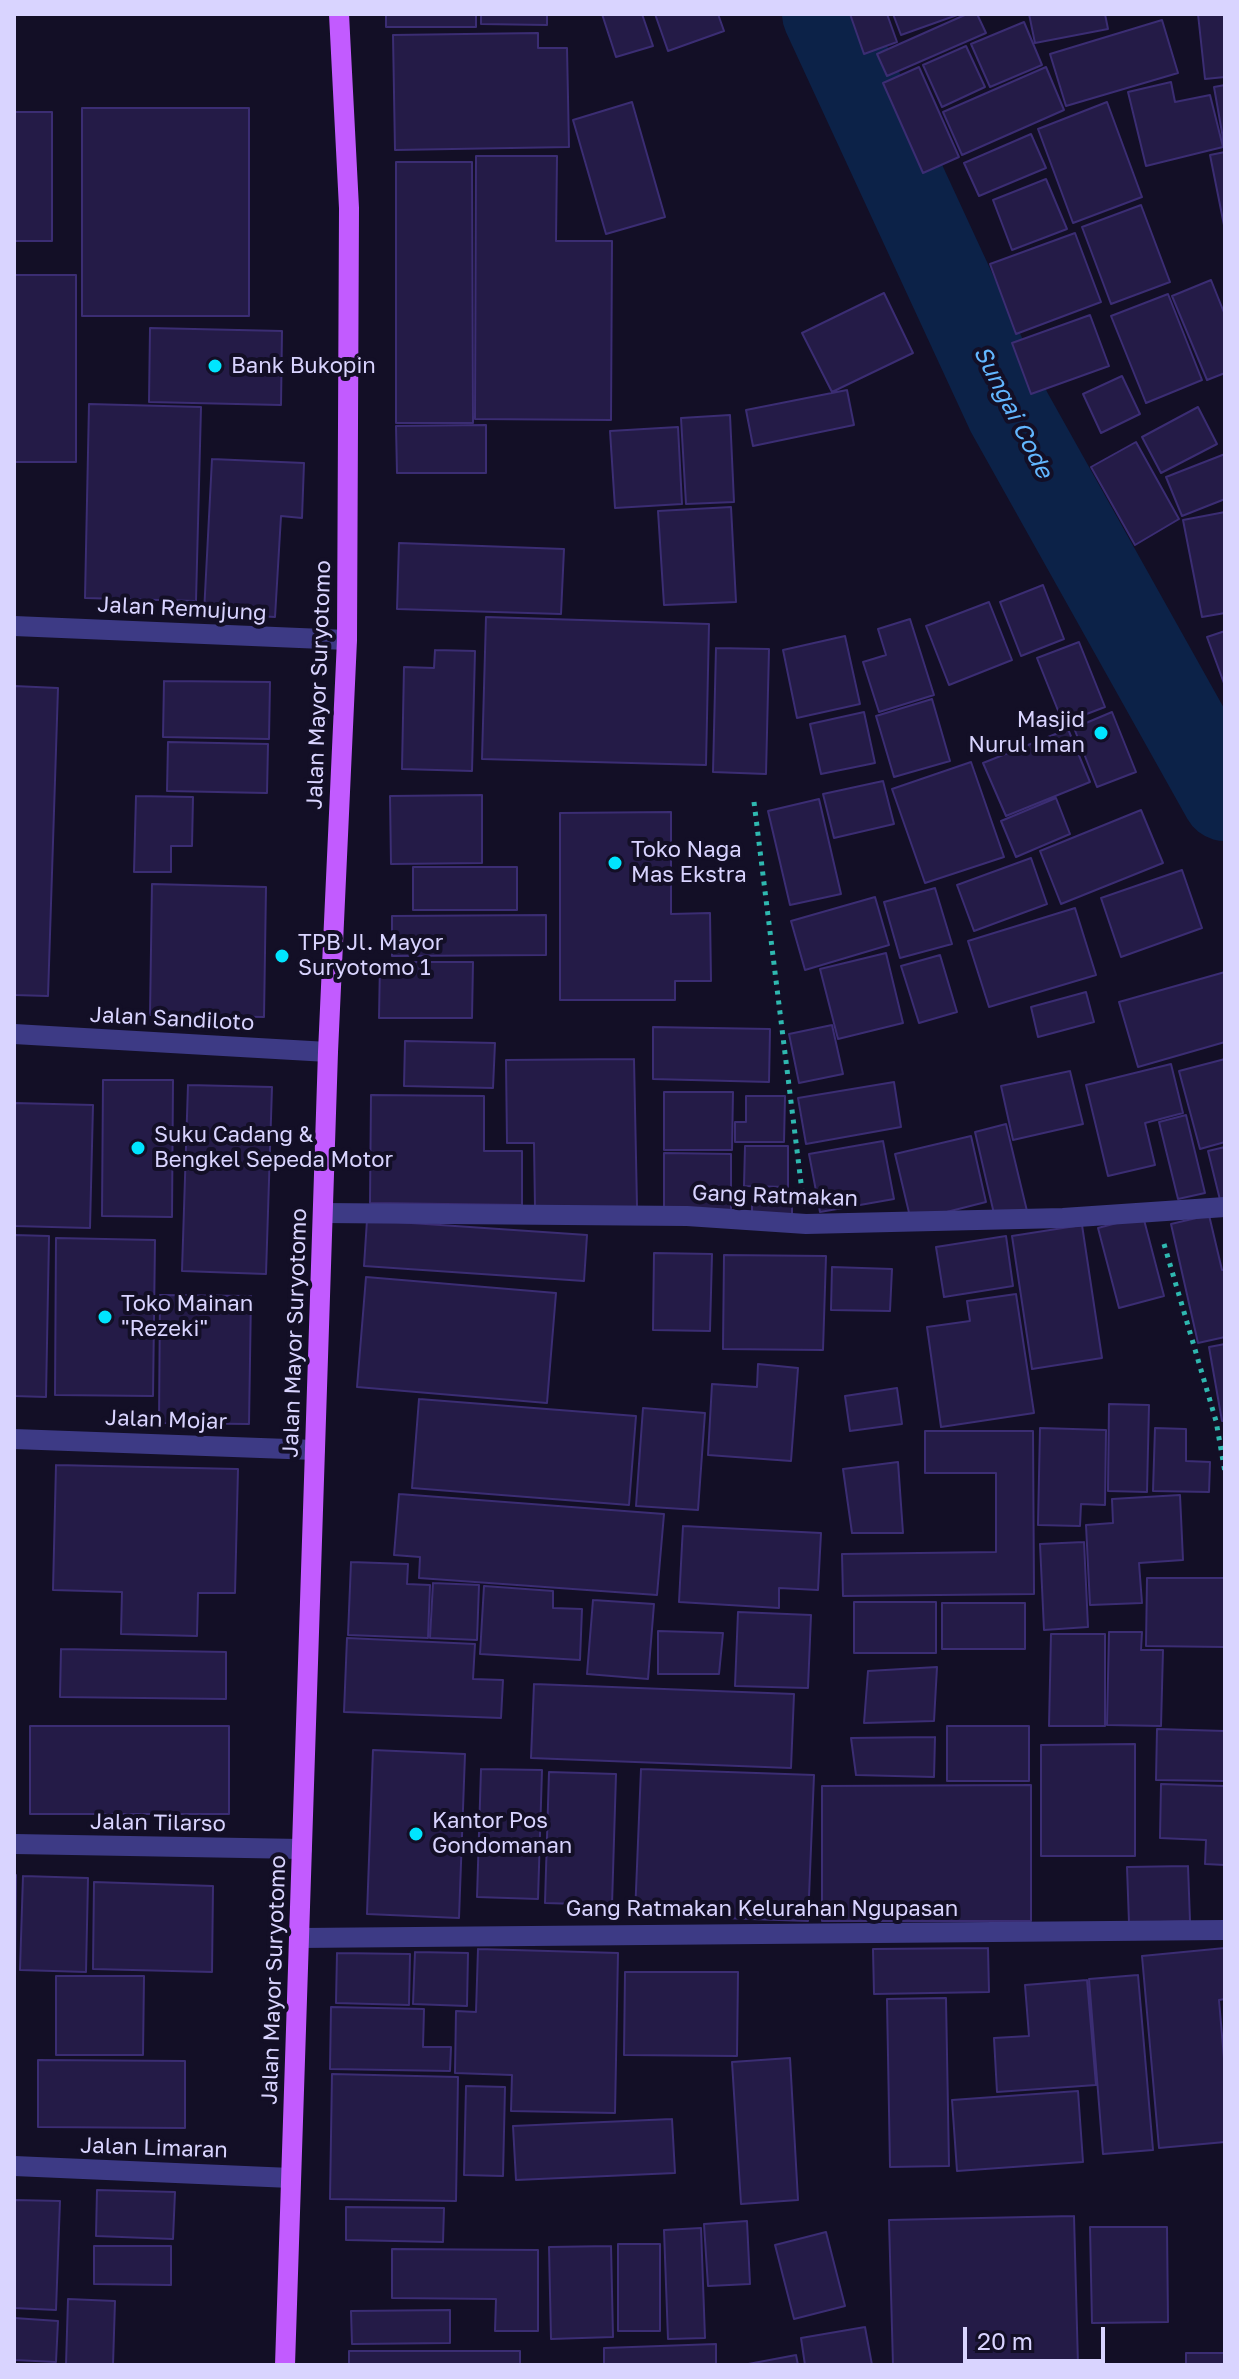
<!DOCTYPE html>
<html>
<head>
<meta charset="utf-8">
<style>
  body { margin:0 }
  #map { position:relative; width:1239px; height:2379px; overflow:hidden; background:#130f26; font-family:"Golos Text",sans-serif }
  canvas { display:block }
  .frame { position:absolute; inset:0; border:16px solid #d9d4ff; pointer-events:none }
  .scale { position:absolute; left:963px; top:2327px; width:142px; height:36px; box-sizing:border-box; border:4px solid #d9d4ff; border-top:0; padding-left:10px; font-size:24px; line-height:28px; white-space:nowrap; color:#d9d4ff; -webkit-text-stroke:6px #130f26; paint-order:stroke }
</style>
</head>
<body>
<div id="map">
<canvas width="1239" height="2379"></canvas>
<div class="frame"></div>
<div class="scale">20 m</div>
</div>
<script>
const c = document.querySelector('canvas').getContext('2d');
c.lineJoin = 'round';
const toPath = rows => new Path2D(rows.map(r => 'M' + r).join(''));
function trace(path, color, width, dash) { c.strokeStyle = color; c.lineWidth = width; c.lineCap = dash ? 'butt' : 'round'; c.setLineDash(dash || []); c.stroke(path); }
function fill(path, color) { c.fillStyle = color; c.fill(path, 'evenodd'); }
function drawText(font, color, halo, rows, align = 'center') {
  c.font = font + ' "Golos Text",sans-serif'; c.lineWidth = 8; c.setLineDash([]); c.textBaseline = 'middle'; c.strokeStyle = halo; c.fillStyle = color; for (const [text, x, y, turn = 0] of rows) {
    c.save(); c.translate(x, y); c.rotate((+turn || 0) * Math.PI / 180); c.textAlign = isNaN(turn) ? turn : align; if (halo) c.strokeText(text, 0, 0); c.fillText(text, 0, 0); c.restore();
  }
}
trace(toPath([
  [825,14,1009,412,1225,798]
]), '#0c2248', 86);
const building = toPath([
  [386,14,476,14,476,27,386,27,386,14],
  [481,14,547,14,547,25,481,24,481,14],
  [602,14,642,14,653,46,616,57,602,14],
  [655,14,718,14,724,31,668,51,655,14],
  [850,14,887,14,897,42,864,54,850,14],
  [893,14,960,14,901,35,893,14],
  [967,14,977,14,986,33,887,76,877,54,967,14],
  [1029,14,1105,14,1108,29,1035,43,1029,14],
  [1198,14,1225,14,1225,77,1205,79,1198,14],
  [1162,20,1178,73,1066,106,1050,54,1162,20],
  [1024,22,1042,65,990,87,971,44,1024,22],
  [538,33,538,48,567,48,569,147,395,150,393,35,538,33],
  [966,46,985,87,942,107,923,65,966,46],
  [919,67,959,157,923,173,883,83,919,67],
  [1046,67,1064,110,962,155,943,112,1046,67],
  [1171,82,1175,102,1210,95,1223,147,1146,166,1128,92,1171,82],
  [1225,85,1225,144,1224,144,1214,87,1225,85],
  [632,102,665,217,606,234,573,120,632,102],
  [1107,102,1142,197,1073,223,1038,129,1107,102],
  [82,108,249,108,249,316,82,316,82,108],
  [14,112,52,112,52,241,14,241,14,112],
  [1031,134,1046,168,979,196,964,163,1031,134],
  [1225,152,1225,230,1210,155,1225,152],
  [476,156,557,156,556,241,612,241,611,420,475,419,476,156],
  [396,162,472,162,473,423,396,423,396,162],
  [1046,179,1067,229,1012,250,993,200,1046,179],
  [1141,205,1170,282,1111,304,1082,227,1141,205],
  [1075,233,1101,302,1016,334,990,264,1075,233],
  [14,275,76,275,76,462,14,462,14,275],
  [1211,280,1225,315,1225,373,1207,380,1172,296,1211,280],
  [884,293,913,353,832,392,802,333,884,293],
  [1168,294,1202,380,1146,403,1111,316,1168,294],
  [1090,315,1109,366,1031,394,1012,343,1090,315],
  [150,328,282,331,281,405,149,402,150,328],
  [1122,376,1140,414,1101,433,1083,394,1122,376],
  [847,390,854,425,753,446,746,410,847,390],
  [89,404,201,407,196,601,85,598,89,404],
  [1198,407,1217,444,1161,473,1142,437,1198,407],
  [730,415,734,502,686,504,681,418,730,415],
  [486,425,486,473,397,473,396,426,486,425],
  [678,427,682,504,615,508,610,431,678,427],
  [1136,442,1179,519,1135,545,1091,467,1136,442],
  [1225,454,1225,499,1182,516,1166,477,1225,454],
  [212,459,304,463,302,518,281,516,275,617,204,613,212,459],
  [731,507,736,602,664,605,658,511,731,507],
  [1225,512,1225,613,1202,617,1183,520,1225,512],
  [399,543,564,549,561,614,397,609,399,543],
  [1043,585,1064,639,1021,656,1000,602,1043,585],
  [989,602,1012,660,949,685,926,626,989,602],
  [486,617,709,624,706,765,482,759,486,617],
  [910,619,934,695,879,712,863,662,886,655,878,629,910,619],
  [1225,631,1225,686,1207,637,1225,631],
  [845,636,860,704,797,718,783,650,845,636],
  [1079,642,1105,707,1063,723,1037,658,1079,642],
  [716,648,769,649,766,774,713,772,716,648],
  [435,650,475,651,472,771,402,769,404,667,434,668,435,650],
  [164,681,270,682,269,739,163,737,164,681],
  [14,686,58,688,48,996,14,995,14,686],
  [932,699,950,761,894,777,876,716,932,699],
  [864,712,875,763,821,774,810,724,864,712],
  [1112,712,1136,772,1097,787,1074,728,1112,712],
  [1068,729,1090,782,1006,816,983,763,1068,729],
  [168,742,268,744,267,793,167,791,168,742],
  [971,762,1004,857,925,883,892,789,971,762],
  [883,781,894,824,834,838,823,794,883,781],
  [482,795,482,863,391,864,390,796,482,795],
  [136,796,193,797,192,846,171,846,171,872,134,872,136,796],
  [1056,798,1070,834,1016,857,1001,821,1056,798],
  [819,799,841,894,790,905,768,811,819,799],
  [1141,810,1163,863,1061,904,1040,851,1141,810],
  [671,812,671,914,710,913,711,981,675,981,675,1000,560,1000,560,813,671,812],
  [1031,858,1047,904,974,931,957,885,1031,858],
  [413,867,517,867,517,910,413,910,413,867],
  [1182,870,1202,928,1121,957,1101,898,1182,870],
  [152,884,266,887,264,1017,150,1015,152,884],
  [935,888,952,944,900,958,884,902,935,888],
  [875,897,889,945,805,970,791,921,875,897],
  [1075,908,1096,975,989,1007,968,941,1075,908],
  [546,915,546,955,392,956,392,916,546,915],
  [886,953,903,1023,838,1039,820,969,886,953],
  [940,955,957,1012,919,1023,901,966,940,955],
  [380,962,473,962,472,1018,379,1018,380,962],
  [1225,972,1225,1042,1138,1067,1119,1002,1225,972],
  [1086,992,1094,1022,1038,1037,1031,1007,1086,992],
  [832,1025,843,1074,799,1083,789,1034,832,1025],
  [653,1027,770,1029,769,1082,653,1079,653,1027],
  [405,1041,495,1043,493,1088,404,1086,405,1041],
  [634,1059,637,1207,535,1208,534,1143,507,1143,506,1060,634,1059],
  [1225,1059,1225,1142,1200,1149,1179,1071,1225,1059],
  [1171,1064,1183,1113,1145,1123,1155,1165,1108,1176,1086,1085,1171,1064],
  [1070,1071,1083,1124,1013,1140,1001,1086,1070,1071],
  [103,1080,173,1080,172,1217,102,1216,103,1080],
  [894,1082,901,1127,806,1144,798,1098,894,1082],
  [188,1085,272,1087,266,1274,182,1271,188,1085],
  [664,1092,733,1092,732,1150,664,1150,664,1092],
  [371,1095,484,1096,484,1151,522,1151,522,1205,370,1203,371,1095],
  [746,1096,785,1096,784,1142,735,1142,735,1122,746,1122,746,1096],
  [14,1103,93,1105,90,1228,14,1226,14,1103],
  [1186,1115,1205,1193,1178,1199,1159,1122,1186,1115],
  [1006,1124,1027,1211,995,1218,975,1132,1006,1124],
  [971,1136,986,1202,911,1221,895,1154,971,1136],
  [883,1141,894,1199,820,1212,809,1154,883,1141],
  [745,1146,788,1146,788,1187,744,1186,745,1146],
  [1225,1147,1225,1203,1221,1204,1208,1151,1225,1147],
  [664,1153,731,1154,731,1210,664,1210,664,1153],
  [752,1191,792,1191,792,1219,752,1219,752,1191],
  [1209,1215,1222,1270,1225,1270,1225,1337,1198,1343,1171,1224,1209,1215],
  [1143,1216,1164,1296,1119,1308,1098,1228,1143,1216],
  [367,1220,587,1235,584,1281,364,1266,367,1220],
  [1082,1225,1102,1358,1032,1369,1012,1236,1082,1225],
  [14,1235,49,1236,46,1397,14,1396,14,1235],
  [1006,1236,1013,1286,944,1297,936,1247,1006,1236],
  [56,1238,155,1240,153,1396,55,1395,56,1238],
  [654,1253,712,1254,710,1331,653,1330,654,1253],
  [724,1255,826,1256,823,1350,723,1349,724,1255],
  [832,1267,892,1269,890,1311,831,1310,832,1267],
  [366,1277,556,1293,547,1403,357,1387,366,1277],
  [1016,1294,1034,1413,941,1427,927,1327,970,1321,967,1301,1016,1294],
  [160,1295,251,1296,249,1424,159,1423,160,1295],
  [1225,1344,1225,1421,1222,1421,1209,1347,1225,1344],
  [758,1364,798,1368,791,1461,708,1455,712,1384,757,1387,758,1364],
  [897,1388,902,1424,850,1431,845,1396,897,1388],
  [419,1399,636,1416,629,1505,412,1488,419,1399],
  [1109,1404,1149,1405,1147,1492,1108,1491,1109,1404],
  [643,1408,705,1413,698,1510,636,1506,643,1408],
  [1040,1428,1106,1430,1105,1505,1081,1504,1080,1526,1038,1525,1040,1428],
  [1155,1428,1186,1429,1186,1461,1210,1462,1209,1492,1153,1491,1155,1428],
  [925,1431,1033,1431,1034,1594,843,1596,842,1554,996,1552,996,1473,925,1473,925,1431],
  [898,1462,903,1533,852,1533,843,1469,898,1462],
  [56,1465,238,1469,235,1593,198,1593,197,1636,121,1634,122,1592,53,1590,56,1465],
  [399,1494,664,1514,657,1595,419,1578,420,1557,394,1555,399,1494],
  [1180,1495,1183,1560,1139,1563,1142,1603,1090,1605,1086,1525,1113,1523,1112,1499,1180,1495],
  [683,1526,821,1533,818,1590,779,1588,779,1608,679,1602,683,1526],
  [1084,1542,1088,1627,1044,1630,1040,1544,1084,1542],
  [351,1562,408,1564,407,1584,430,1585,428,1638,348,1635,351,1562],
  [1147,1578,1225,1578,1225,1647,1146,1646,1147,1578],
  [433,1583,479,1585,477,1640,430,1638,433,1583],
  [484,1586,553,1591,553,1608,582,1609,580,1660,480,1654,484,1586],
  [593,1600,654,1604,648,1679,587,1674,593,1600],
  [854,1602,936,1602,936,1653,854,1653,854,1602],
  [942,1603,1025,1603,1025,1649,942,1649,942,1603],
  [738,1612,811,1615,808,1688,735,1686,738,1612],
  [658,1631,723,1633,719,1674,658,1674,658,1631],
  [1109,1632,1142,1632,1141,1650,1163,1650,1161,1726,1107,1725,1109,1632],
  [1051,1634,1105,1634,1105,1726,1049,1726,1051,1634],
  [347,1638,475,1644,473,1679,503,1680,501,1718,344,1712,347,1638],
  [61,1649,226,1652,226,1699,60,1697,61,1649],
  [937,1667,934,1721,864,1723,868,1671,937,1667],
  [534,1684,794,1694,791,1768,531,1758,534,1684],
  [30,1726,229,1726,229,1814,30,1814,30,1726],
  [947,1726,1029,1726,1029,1781,947,1781,947,1726],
  [1157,1729,1225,1731,1225,1781,1156,1780,1157,1729],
  [935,1737,934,1777,856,1775,851,1738,935,1737],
  [1135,1744,1135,1856,1041,1856,1041,1745,1135,1744],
  [373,1750,465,1754,459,1918,367,1914,373,1750],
  [481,1769,542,1770,538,1899,477,1897,481,1769],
  [641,1769,814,1775,808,1921,635,1915,641,1769],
  [549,1772,616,1774,612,1905,545,1903,549,1772],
  [1161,1784,1225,1786,1225,1865,1205,1864,1206,1840,1160,1838,1161,1784],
  [1031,1785,1031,1921,822,1921,822,1786,1031,1785],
  [1188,1866,1190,1921,1129,1923,1127,1867,1188,1866],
  [14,1875,16,1875,15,1979,14,1979,14,1875],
  [23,1876,88,1878,86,1972,20,1970,23,1876],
  [94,1882,213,1886,212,1972,93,1969,94,1882],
  [988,1948,989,1992,874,1994,873,1949,988,1948],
  [1225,1948,1225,1999,1219,2000,1225,2070,1225,2142,1159,2148,1142,1956,1225,1948],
  [478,1949,618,1953,615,2113,511,2111,512,2075,455,2073,456,2011,476,2012,478,1949],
  [415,1952,468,1953,467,2006,413,2004,415,1952],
  [337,1953,410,1954,409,2005,336,2003,337,1953],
  [625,1972,738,1972,737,2056,624,2055,625,1972],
  [1138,1975,1153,2150,1103,2154,1089,1979,1138,1975],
  [56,1976,144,1976,143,2055,56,2055,56,1976],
  [1087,1980,1096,2085,997,2092,994,2038,1029,2036,1025,1985,1087,1980],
  [946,1998,949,2166,890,2167,887,1999,946,1998],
  [331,2007,424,2009,423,2047,451,2047,450,2071,330,2069,331,2007],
  [790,2058,798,2200,741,2204,732,2062,790,2058],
  [38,2060,185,2061,185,2128,38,2127,38,2060],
  [332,2074,458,2077,456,2201,330,2199,332,2074],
  [466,2086,505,2087,503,2176,464,2175,466,2086],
  [1078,2091,1083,2162,957,2171,952,2100,1078,2091],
  [672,2119,675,2173,516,2180,513,2126,672,2119],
  [97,2190,175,2192,173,2239,96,2236,97,2190],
  [14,2200,60,2201,56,2310,14,2308,14,2200],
  [346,2207,444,2208,443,2242,346,2240,346,2207],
  [1074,2216,1078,2365,893,2365,889,2220,1074,2216],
  [747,2221,750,2284,708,2286,704,2224,747,2221],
  [1090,2227,1167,2227,1168,2322,1092,2323,1090,2227],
  [701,2228,705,2338,668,2339,664,2230,701,2228],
  [826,2232,845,2306,794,2319,775,2245,826,2232],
  [618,2244,660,2244,660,2331,618,2331,618,2244],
  [94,2246,171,2246,171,2285,94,2284,94,2246],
  [611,2246,613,2337,551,2339,549,2247,611,2246],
  [392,2249,538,2250,538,2331,495,2331,496,2299,392,2298,392,2249],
  [68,2299,115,2301,113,2365,66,2365,68,2299],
  [450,2310,450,2343,352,2344,351,2311,450,2310],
  [14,2318,58,2321,56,2362,14,2360,14,2318],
  [865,2327,872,2365,805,2365,801,2338,865,2327],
  [716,2344,716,2365,604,2365,604,2348,716,2344],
  [349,2351,520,2351,520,2365,349,2365,349,2351],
  [1186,2353,1225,2353,1225,2365,1186,2365,1186,2353],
  [796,2355,798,2365,743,2365,796,2355]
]);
fill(building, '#241b47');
trace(building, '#3b2d73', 2);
trace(toPath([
  [754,802,802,1191],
  [1164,1244,1216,1421,1225,1472]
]), '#2fb8b0', 5, [4, 6]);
trace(toPath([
  [14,626,347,640],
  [14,1034,328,1052],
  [323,1213,687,1216,806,1224,1063,1218,1225,1207],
  [14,1439,315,1450],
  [14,1844,302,1849],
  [299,1938,1225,1930],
  [14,2166,291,2178]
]), '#3d3a85', 20);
trace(toPath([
  [285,2365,328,1052,347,640,349,208,339,14]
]), '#c25bff', 20);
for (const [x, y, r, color] of [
  [215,366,8,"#00e5ff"],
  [1101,733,8,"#00e5ff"],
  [615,863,8,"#00e5ff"],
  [282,956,8,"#00e5ff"],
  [138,1148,8,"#00e5ff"],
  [105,1317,8,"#00e5ff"],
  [416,1834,8,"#00e5ff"]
]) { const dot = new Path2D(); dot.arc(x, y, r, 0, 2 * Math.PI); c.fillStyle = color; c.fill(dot); trace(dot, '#130f26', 3); }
drawText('22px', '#d9d4ff', '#130f26', [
  ["Bank Bukopin",231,366],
  ["Masjid",1085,720,"right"],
  ["Nurul Iman",1085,745,"right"],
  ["Toko Naga",631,850],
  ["Mas Ekstra",631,875],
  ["TPB Jl. Mayor",298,943],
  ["Suryotomo 1",298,968],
  ["Suku Cadang &",154,1135],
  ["Bengkel Sepeda Motor",154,1160],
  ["Toko Mainan",121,1304],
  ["\"Rezeki\"",121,1329],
  ["Kantor Pos",432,1821],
  ["Gondomanan",432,1846]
], 'left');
drawText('22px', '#d9d4ff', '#130f26', [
  ["Jalan Remujung",182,609,3],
  ["Jalan Mayor Suryotomo",319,685,-88],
  ["Jalan Sandiloto",172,1019,3],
  ["Gang Ratmakan",775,1196,2],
  ["Jalan Mayor Suryotomo",295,1333,-88],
  ["Jalan Mojar",166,1420,2],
  ["Jalan Tilarso",158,1823,1],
  ["Gang Ratmakan Kelurahan Ngupasan",762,1909],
  ["Jalan Mayor Suryotomo",274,1980,-88],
  ["Jalan Limaran",154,2148,2]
]);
drawText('italic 24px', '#62b6ff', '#130f26', [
  ["Sungai Code",1013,412,63]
]);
</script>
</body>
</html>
